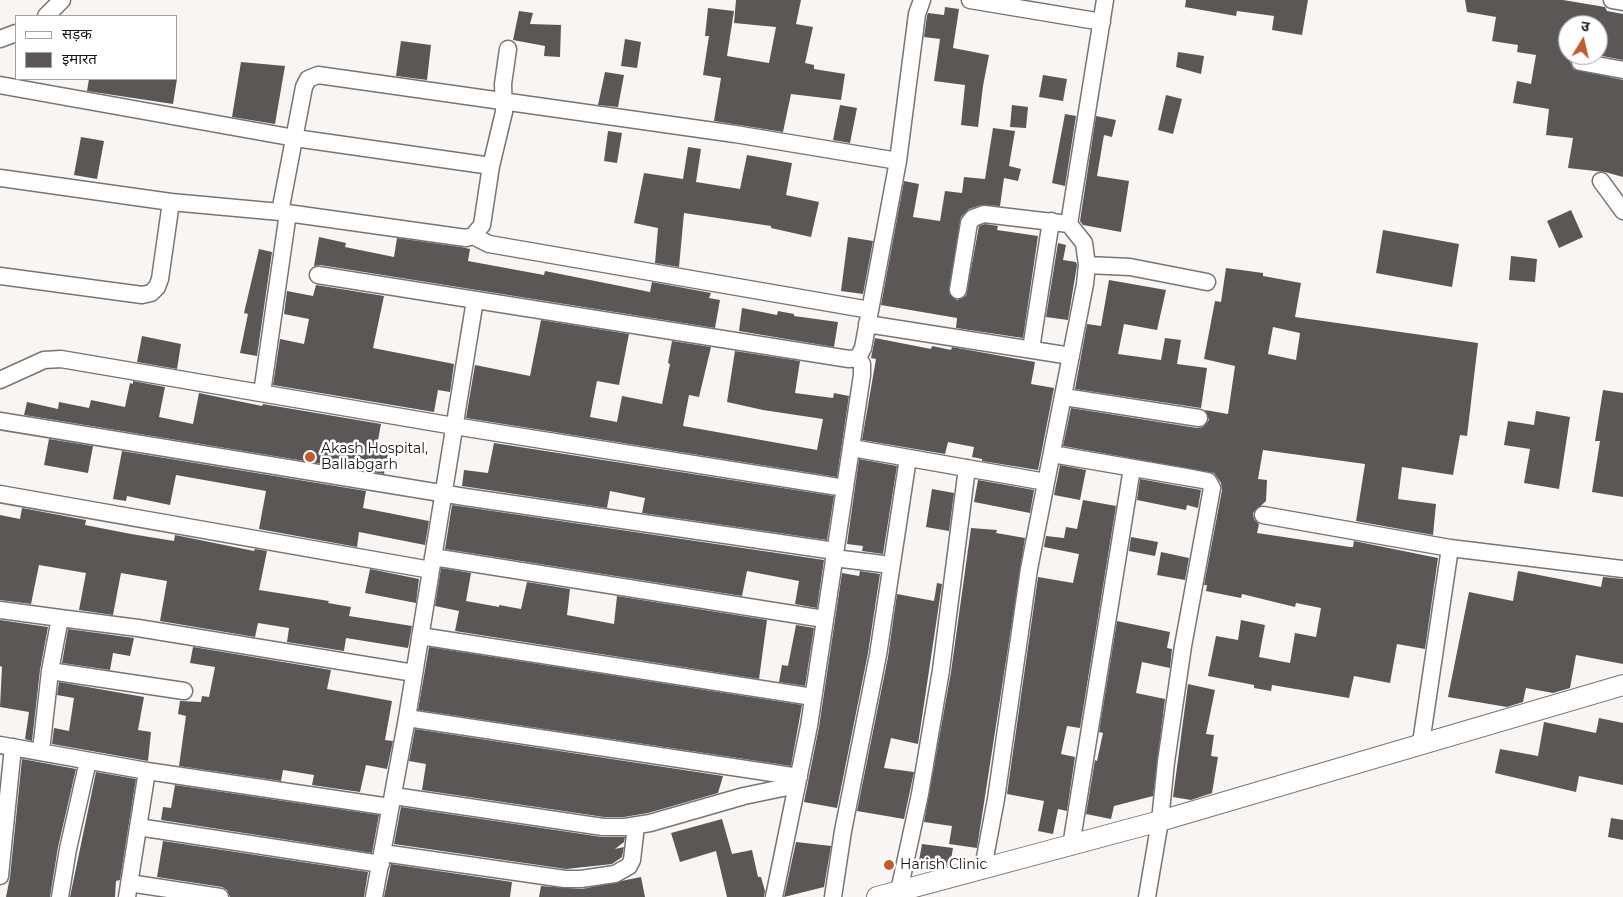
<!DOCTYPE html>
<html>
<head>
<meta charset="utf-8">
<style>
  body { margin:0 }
  #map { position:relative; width:1623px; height:897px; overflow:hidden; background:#f9f5f3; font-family:Montserrat,"Noto Sans Devanagari",sans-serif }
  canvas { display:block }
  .legend { position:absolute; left:15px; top:15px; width:162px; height:65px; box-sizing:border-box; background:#fff; border:1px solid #a3a2a2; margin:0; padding:6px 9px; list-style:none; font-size:15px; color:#181716 }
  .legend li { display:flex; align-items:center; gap:10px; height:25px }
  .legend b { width:25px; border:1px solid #a3a2a2 }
  .north { position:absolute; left:1558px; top:15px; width:50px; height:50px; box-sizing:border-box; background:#fff; border:1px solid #a3a2a2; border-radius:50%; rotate:9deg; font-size:14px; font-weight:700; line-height:20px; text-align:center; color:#181716 }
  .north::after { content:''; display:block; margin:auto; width:18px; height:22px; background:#c05b2a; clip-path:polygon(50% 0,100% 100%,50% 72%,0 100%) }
</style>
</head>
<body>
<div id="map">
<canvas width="1623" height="897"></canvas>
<ul class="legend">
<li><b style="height:6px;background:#fff"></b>सड़क</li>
<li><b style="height:14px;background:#5b5756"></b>इमारत</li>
</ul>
<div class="north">उ</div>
</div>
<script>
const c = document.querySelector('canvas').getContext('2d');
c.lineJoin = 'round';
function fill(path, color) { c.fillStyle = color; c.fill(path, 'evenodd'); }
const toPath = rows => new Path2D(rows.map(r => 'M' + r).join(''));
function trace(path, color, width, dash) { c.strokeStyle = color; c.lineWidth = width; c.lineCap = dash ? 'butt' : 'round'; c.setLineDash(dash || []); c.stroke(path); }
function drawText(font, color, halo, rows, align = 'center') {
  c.font = font + ' Montserrat,sans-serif'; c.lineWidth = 5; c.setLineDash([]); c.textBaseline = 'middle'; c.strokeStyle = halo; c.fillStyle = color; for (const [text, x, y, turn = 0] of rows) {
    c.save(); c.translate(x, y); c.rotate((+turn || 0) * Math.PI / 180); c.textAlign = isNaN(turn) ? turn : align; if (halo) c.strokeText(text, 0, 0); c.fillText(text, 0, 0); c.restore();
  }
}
fill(toPath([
  [736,0,801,0,796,24,813,27,805,63,814,65,814,69,845,74,841,100,791,94,783,132,714,121,721,78,703,75,709,36,705,36,708,8,734,11,727,56,769,63,776,27,734,23],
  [1186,0,1308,0,1302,35,1272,30,1274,16,1237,11,1236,16,1185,7],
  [1465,0,1563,0,1605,7,1607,11,1623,14,1623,60,1597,55,1598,25,1568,25,1568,55,1573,55,1570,61,1573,69,1623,80,1623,177,1605,172,1568,168,1573,138,1546,135,1549,109,1513,103,1517,81,1531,84,1536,55,1517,52,1518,45,1492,41,1496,17,1467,12],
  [945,7,959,9,953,48,989,55,983,86,978,127,961,125,965,85,934,81,940,39,924,37,927,16,928,13,944,15],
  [519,11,533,13,530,24,561,25,560,57,544,56,545,46,513,40],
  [625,39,641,42,637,68,621,66],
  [401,41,431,45,427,80,396,76],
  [1178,52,1204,56,1201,74,1176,67],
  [241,62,285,66,275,124,232,117],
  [605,72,624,75,618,107,598,105],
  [1043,75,1067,79,1063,101,1039,97],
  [89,79,177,79,173,104,87,91],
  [1166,95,1182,99,1173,134,1158,130],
  [840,105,857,108,850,143,833,140],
  [1012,105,1028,107,1026,128,1010,127],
  [1065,114,1076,116,1065,186,1052,183],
  [1096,116,1116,120,1112,137,1104,135,1097,176,1129,181,1121,232,1083,225,1080,221],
  [993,128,1015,131,1009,166,1021,169,1018,181,1004,178,1000,206,981,205,969,209,961,217,949,293,957,300,966,296,979,226,985,224,998,226,997,230,1038,236,1023,338,956,328,957,318,881,305,904,181,919,184,913,217,940,221,945,191,962,193,964,177,985,179],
  [608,131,622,133,617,163,604,161],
  [81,137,104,141,97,179,74,175],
  [688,147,701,149,696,182,740,189,747,155,792,163,786,195,819,202,811,237,771,228,771,226,684,213,679,267,655,263,658,228,634,223,644,173,683,179],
  [1571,210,1583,237,1559,248,1547,221],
  [1383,230,1459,244,1452,287,1376,273],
  [319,237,346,243,345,247,394,257,397,238,461,247,470,249,468,261,544,275,545,271,650,292,652,282,711,293,709,298,720,300,715,328,320,265,314,266],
  [848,237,873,241,863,294,841,291],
  [1058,243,1066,245,1063,260,1076,262,1077,265,1068,320,1046,317],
  [259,249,272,252,257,356,240,353,248,314,244,313],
  [1511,256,1537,259,1535,282,1509,280],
  [1226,268,1263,273,1263,276,1301,283,1295,317,1478,343,1467,436,1460,435,1453,475,1402,467,1398,499,1436,504,1433,535,1356,521,1365,464,1263,450,1258,479,1267,480,1266,501,1253,513,1254,519,1259,524,1257,533,1350,547,1353,547,1354,541,1438,558,1425,649,1397,644,1390,683,1354,676,1349,698,1272,685,1271,691,1254,688,1254,685,1208,676,1216,636,1238,640,1241,620,1265,625,1259,657,1290,663,1295,633,1316,637,1321,608,1296,603,1295,607,1242,594,1241,598,1206,591,1207,585,1204,585,1222,490,1221,483,1214,473,1063,446,1071,408,1197,428,1203,427,1209,420,1205,410,1228,414,1235,366,1204,359,1215,301,1221,302],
  [1273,327,1300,333,1296,360,1268,354],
  [1109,280,1166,290,1157,330,1124,324,1118,354,1161,360,1165,338,1181,340,1177,364,1207,368,1201,408,1075,389,1087,324,1101,326],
  [316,285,384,296,373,348,454,364,450,392,438,390,434,412,273,385,280,339,304,344,309,319,284,314,287,291,313,296],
  [742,308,777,315,778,311,794,314,794,316,838,322,834,347,739,331],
  [541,320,629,334,619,385,597,381,590,417,617,422,622,396,662,404,670,364,668,363,672,341,711,347,699,397,689,395,683,426,817,450,823,419,763,410,727,402,735,351,800,361,795,393,833,398,834,393,849,396,837,477,466,418,475,365,530,376],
  [142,336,181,344,177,369,137,362],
  [875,338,931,349,932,346,951,350,952,347,1035,362,1031,384,1054,388,1038,470,982,461,982,459,972,457,974,447,948,442,945,454,862,440,876,359,871,358],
  [133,381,165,387,159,417,193,424,199,393,262,406,263,404,381,424,376,451,388,453,384,474,24,415,27,402,58,409,59,402,89,408,91,400,125,407,130,383,133,384],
  [1603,390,1623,393,1623,497,1592,492,1600,441,1595,441],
  [1536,411,1570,417,1559,489,1524,483,1530,449,1504,445,1508,421,1534,425],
  [49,439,93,446,88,473,44,465],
  [494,443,834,496,827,540,642,513,645,498,610,491,607,508,462,486,464,470,488,473],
  [122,451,366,491,363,508,429,521,425,545,359,532,357,547,259,529,266,491,176,475,170,505,127,496,126,501,113,499],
  [859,459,897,466,883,554,862,551,863,546,847,544],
  [1060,465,1086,470,1080,500,1054,495],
  [1140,479,1201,490,1198,508,1187,505,1186,510,1137,500],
  [978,480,1034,490,1030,513,974,502],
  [932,489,954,493,949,531,926,527],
  [1083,500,1116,506,1080,728,1067,726,1061,754,1075,757,1067,811,1058,809,1053,834,1038,831,1044,801,1007,794,1038,577,1073,583,1079,554,1044,547,1046,536,1064,538,1066,527,1077,529],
  [452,505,824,560,817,608,795,604,799,581,747,571,742,596,445,549],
  [22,508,86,520,85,525,131,534,174,541,175,535,254,551,255,549,267,551,259,590,329,601,328,603,351,607,349,616,412,626,408,648,346,638,344,651,287,642,289,628,258,623,255,637,160,621,167,581,121,573,113,615,79,610,86,573,39,565,31,604,0,600,0,515,20,519],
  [971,528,997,530,996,533,1025,538,977,848,949,844,952,826,924,822,951,672],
  [1131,537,1158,542,1155,556,1129,551],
  [1161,552,1189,558,1185,580,1157,575],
  [441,568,471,573,466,601,499,607,499,605,521,609,527,582,570,589,567,615,614,624,617,596,767,620,759,679,455,631,459,611,435,606],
  [370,569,419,579,416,603,365,593],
  [860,571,880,574,868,653,837,808,804,802,819,727,842,573,859,576],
  [1518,571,1601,587,1603,577,1623,579,1623,664,1576,655,1570,688,1553,693,1526,688,1523,702,1507,707,1448,697,1469,592,1513,601],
  [937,583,942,584,918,744,891,738,884,768,914,772,904,819,857,811,888,657,897,594,934,601],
  [0,620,48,627,40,670,32,741,25,739,29,712,0,707,2,667,0,666],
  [1117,621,1170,632,1167,648,1172,649,1170,668,1142,662,1136,693,1165,699,1153,796,1114,806,1111,819,1086,814,1095,760,1097,761,1103,733,1099,732],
  [796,625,814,628,805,686,779,682,782,665,788,666],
  [68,629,134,638,130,656,113,653,110,670,62,663],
  [193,647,331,670,327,689,392,701,385,740,393,741,387,769,366,765,360,792,312,785,314,775,283,770,281,781,179,766,186,716,178,714,180,701,201,702,202,696,209,697,215,667,190,663],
  [429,647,802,705,791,766,418,710],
  [59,682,144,697,138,730,151,732,148,761,52,744,54,728,69,731,74,698,57,695],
  [1188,684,1215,690,1206,734,1214,735,1211,756,1218,757,1212,793,1191,800,1173,797],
  [1599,718,1623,723,1623,785,1579,776,1576,792,1495,773,1500,749,1538,756,1544,722,1596,733],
  [415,729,723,776,718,793,648,813,624,817,604,817,422,790,426,764,409,761],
  [22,759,76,769,58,847,50,897,6,897,10,877],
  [96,772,136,779,120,880,116,881,115,897,70,897],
  [175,785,379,815,372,853,161,820,163,807,171,808],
  [401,807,602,837,625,837,624,842,615,849,624,847,622,857,612,864,566,869,394,844],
  [1611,818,1623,820,1623,840,1608,837],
  [722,819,732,854,752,850,758,877,761,877,765,891,764,897,727,897,716,851,680,862,671,833],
  [163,841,368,872,364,897,230,897,227,890,222,887,157,877],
  [796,842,831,846,824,887,784,897],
  [922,844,953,848,950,865,936,869,918,866],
  [391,864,512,882,510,897,384,897],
  [641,877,645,897,539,897,541,886,582,889]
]), '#5b5756');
const minor = toPath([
  [970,0,1102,22],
  [1612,0,1623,2],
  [46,16,62,0],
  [0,39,16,33],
  [1580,62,1623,70],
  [0,85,295,138,491,166],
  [0,178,171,202,280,212,466,238,473,236,482,225,491,166,504,112,503,84,508,49],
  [1601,181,1623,211],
  [280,212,304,87,308,79,318,75,735,134,898,161],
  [473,236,489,244,870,310],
  [1087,265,1130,267,1207,282],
  [318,275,849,359,858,358,863,348,898,161,917,14,922,0],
  [0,276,142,295,151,293,157,287,160,279,171,202],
  [958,290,969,223,973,218,984,214,1069,224],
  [867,324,1071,356],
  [1031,349,1051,221],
  [0,380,44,360,61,359,454,426,845,488],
  [262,393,288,213],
  [1064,397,1199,418],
  [0,421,465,497,835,551],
  [852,448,1046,482],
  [1052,454,1186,477,1208,481,1212,488,1183,646,1166,762,1160,821,1147,897],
  [0,494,431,570],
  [1263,515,1450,548,1421,743],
  [1450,548,1623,569],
  [433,557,824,619],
  [834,558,891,565],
  [0,610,60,618],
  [420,636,813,697],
  [50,671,184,691],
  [407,718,799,777],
  [0,745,147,771,390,807],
  [41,751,50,671,60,618,138,628,414,673],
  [394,796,603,827,625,827,650,823,744,796,797,785],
  [138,827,381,864],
  [1071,846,1132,468],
  [383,853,565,879,581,879,615,874,629,866,632,860,636,826],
  [983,868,996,799,1029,569,1085,284,1087,265,1084,243,1069,224,1105,0],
  [0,876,13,747],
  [129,883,220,897],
  [899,891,920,794,941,670,967,468],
  [60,897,68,849,88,761],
  [127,897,147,771],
  [374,897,407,718,475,300],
  [774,897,809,726,862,375,862,364,858,358],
  [833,897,843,831,878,655,908,458]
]);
const tertiary = toPath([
  [877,897,1160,821,1623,685]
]);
trace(minor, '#777472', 19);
trace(tertiary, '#777472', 22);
trace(minor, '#fff', 16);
trace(tertiary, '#fff', 20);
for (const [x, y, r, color] of [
  [310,457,6,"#c05b2a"],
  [889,865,6,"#c05b2a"]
]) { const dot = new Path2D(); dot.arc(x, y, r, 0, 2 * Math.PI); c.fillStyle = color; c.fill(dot); trace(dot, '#fff', 2); }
drawText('14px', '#181716', '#fff', [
  ["Akash Hospital,",321,449],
  ["Ballabgarh",321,465],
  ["Harish Clinic",900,865]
], 'left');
</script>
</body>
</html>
